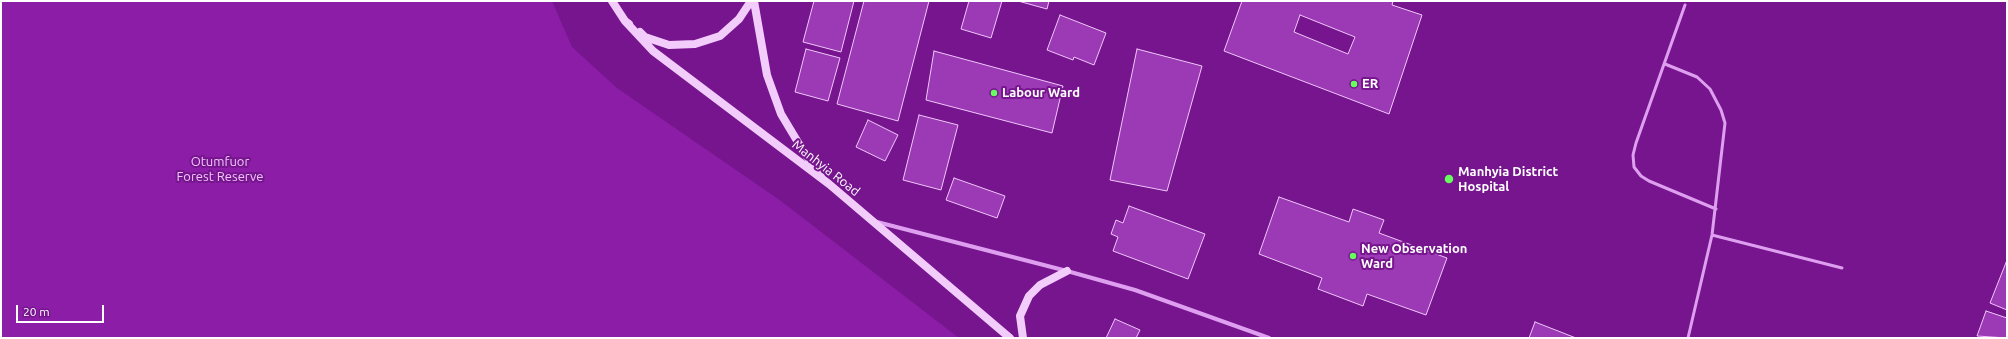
<!DOCTYPE html>
<html>
<head>
<meta charset="utf-8">
<style>
  body { margin:0 }
  #map { position:relative; width:2008px; height:339px; overflow:hidden; background:#76158e; font-family:Ubuntu,sans-serif }
  canvas { display:block }
  .frame { position:absolute; inset:0; border:2px solid #fff; pointer-events:none }
  .scale { position:absolute; left:16px; top:305px; width:88px; height:18px; box-sizing:border-box; border:2px solid #fff; border-top:0; padding-left:5px; font-size:12px; line-height:14px; white-space:nowrap; color:#fff; -webkit-text-stroke:3px #76158e; paint-order:stroke }
</style>
</head>
<body>
<div id="map">
<canvas width="2008" height="339"></canvas>
<div class="frame"></div>
<div class="scale">20 m</div>
</div>
<script>
const c = document.querySelector('canvas').getContext('2d');
c.lineJoin = 'round';
function fill(path, color) { c.fillStyle = color; c.fill(path, 'evenodd'); }
const toPath = rows => new Path2D(rows.map(r => 'M' + r).join(''));
function trace(path, color, width, dash) { c.strokeStyle = color; c.lineWidth = width; c.lineCap = dash ? 'butt' : 'round'; c.setLineDash(dash || []); c.stroke(path); }
function drawText(font, color, halo, rows, align = 'center') {
  c.font = font + ' Ubuntu,sans-serif'; c.lineWidth = 4; c.setLineDash([]); c.textBaseline = 'middle'; c.strokeStyle = halo; c.fillStyle = color; for (const [text, x, y, turn = 0] of rows) {
    c.save(); c.translate(x, y); c.rotate((+turn || 0) * Math.PI / 180); c.textAlign = isNaN(turn) ? turn : align; if (halo) c.strokeText(text, 0, 0); c.fillText(text, 0, 0); c.restore();
  }
}
fill(toPath([
  [1,1,552,1,572,47,617,88,781,201,959,338,1,338]
]), '#8b1da7');
const building = toPath([
  [814,1,854,1,841,52,803,42,814,1],
  [864,1,929,1,898,121,837,104,864,1],
  [969,1,1002,1,991,38,961,29,969,1],
  [1018,1,1049,1,1047,9,1018,1],
  [1242,1,1393,1,1392,5,1422,15,1389,114,1224,51,1242,1],
  [1300,15,1355,37,1348,54,1294,32,1300,15],
  [1060,15,1106,33,1094,65,1074,57,1073,60,1047,50,1060,15],
  [806,49,840,58,828,101,795,92,806,49],
  [1137,49,1202,66,1167,191,1110,180,1137,49],
  [934,51,1063,86,1052,133,926,100,934,51],
  [919,115,958,125,941,190,903,180,919,115],
  [868,120,898,135,885,161,856,147,868,120],
  [954,178,1005,196,997,218,946,200,954,178],
  [1279,197,1349,222,1353,209,1384,220,1379,233,1447,258,1426,315,1367,294,1363,306,1318,289,1322,278,1259,254,1279,197],
  [1129,206,1205,234,1188,279,1113,251,1118,237,1111,234,1116,220,1123,223,1129,206],
  [2007,260,2007,310,1990,303,2007,260],
  [1986,311,2007,318,2007,338,1977,336,1986,311],
  [1115,319,1140,330,1136,338,1106,338,1115,319],
  [1535,322,1576,338,1529,338,1535,322]
]);
fill(building, '#9c39b5');
trace(building, '#f0c6fb', 1);
trace(toPath([
  [1685,5,1636,143,1633,155,1634,167,1641,176,1649,181,1716,209],
  [1665,64,1697,77,1710,89,1721,110,1725,123,1712,235,1688,338],
  [1712,235,1842,268]
]), '#df9ff0', 3);
trace(toPath([
  [877,222,1067,271,1135,290,1269,338]
]), '#df9ff0', 4);
trace(toPath([
  [612,1,625,21,629,24],
  [754,1,767,75,781,114,805,154,821,174],
  [625,21,653,51,829,184,1010,338],
  [640,32,645,37,669,45,695,44,720,36,739,19,751,1],
  [1023,338,1020,316,1029,296,1040,285,1067,271]
]), '#f2cdfb', 8);
for (const [x, y, r, color] of [
  [1354,84,4,"#66ff5e"],
  [994,93,4,"#66ff5e"],
  [1449,179,5,"#66ff5e"],
  [1353,256,4,"#66ff5e"]
]) { const dot = new Path2D(); dot.arc(x, y, r, 0, 2 * Math.PI); c.fillStyle = color; c.fill(dot); trace(dot, '#76158e', 1.5); }
drawText('bold 13px', '#fff', '#76158e', [
  ["ER",1362,84],
  ["Labour Ward",1002,93],
  ["Manhyia District",1458,172],
  ["Hospital",1458,187],
  ["New Observation",1361,249],
  ["Ward",1361,264]
], 'left');
drawText('13px', '#f0c6fb', '#76158e', [
  ["Otumfuor",220,162],
  ["Forest Reserve",220,177]
]);
drawText('13px', '#fff', '#76158e', [
  ["Manhyia Road",826,168,38]
]);
</script>
</body>
</html>
